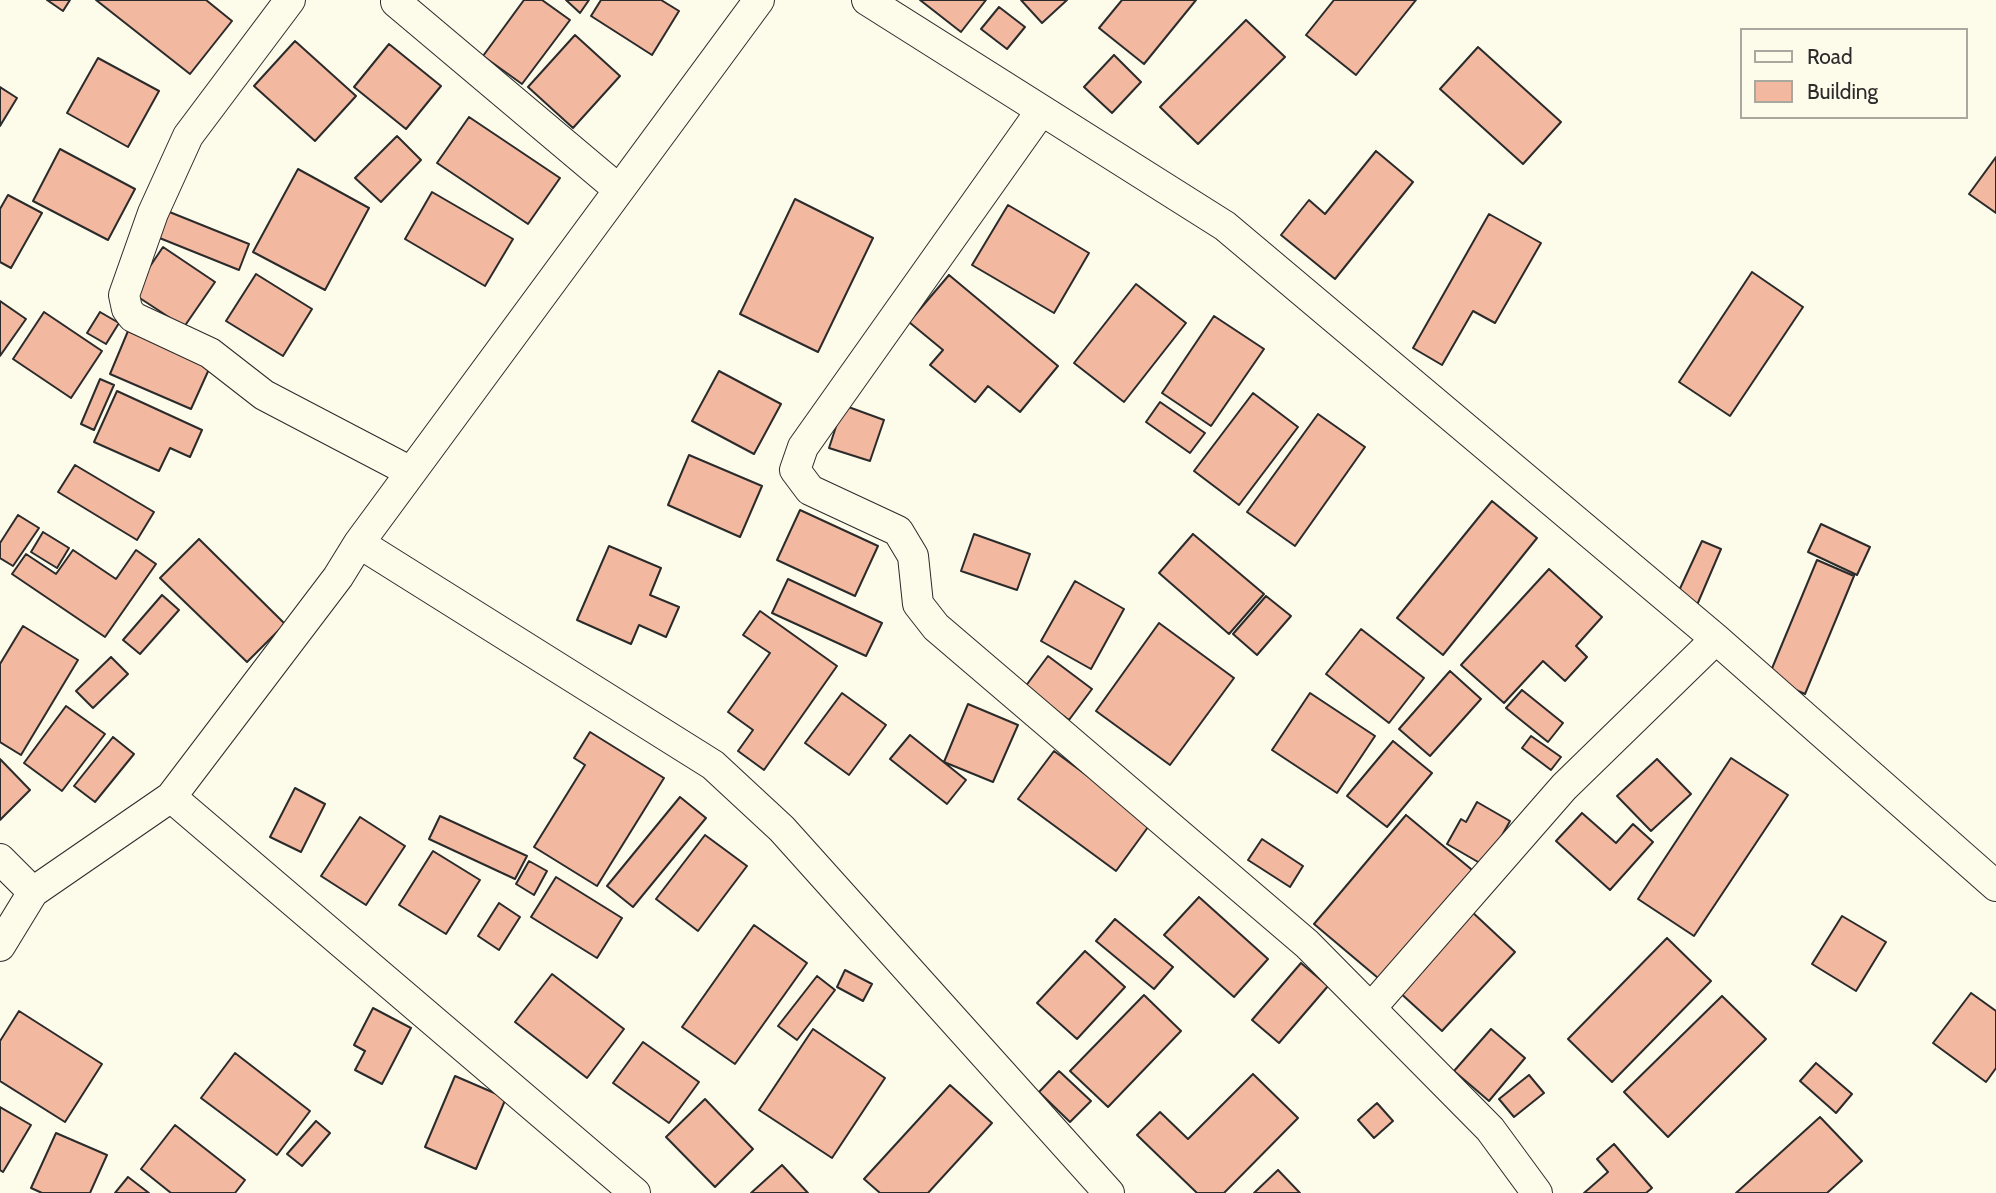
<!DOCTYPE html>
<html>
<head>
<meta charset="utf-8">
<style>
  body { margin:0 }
  #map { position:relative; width:1996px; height:1193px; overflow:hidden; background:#fdfbea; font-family:Cabin,sans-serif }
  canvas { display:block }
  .legend { position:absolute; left:1740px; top:28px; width:228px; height:91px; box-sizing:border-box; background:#fdfbea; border:2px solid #a9a89e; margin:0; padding:9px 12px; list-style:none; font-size:21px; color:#2b2b2b }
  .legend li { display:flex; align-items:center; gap:14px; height:35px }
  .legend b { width:35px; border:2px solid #a9a89e }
</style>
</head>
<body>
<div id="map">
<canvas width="1996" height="1193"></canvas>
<ul class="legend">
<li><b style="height:9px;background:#fdfbea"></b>Road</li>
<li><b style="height:19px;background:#f2b8a0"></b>Building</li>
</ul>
</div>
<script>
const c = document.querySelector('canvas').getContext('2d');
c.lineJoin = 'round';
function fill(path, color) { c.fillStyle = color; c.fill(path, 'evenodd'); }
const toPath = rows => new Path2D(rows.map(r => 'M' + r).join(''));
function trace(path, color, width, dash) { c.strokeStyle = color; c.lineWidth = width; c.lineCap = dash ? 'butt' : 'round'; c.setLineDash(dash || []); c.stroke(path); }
const building = toPath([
  [47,0,70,0,63,11,47,0],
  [96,0,206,0,232,21,190,74,96,0],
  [524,0,542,0,570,20,522,84,483,56,524,0],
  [566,0,589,0,580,13,566,0],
  [601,0,661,0,679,11,652,55,591,16,601,0],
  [920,0,986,0,961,32,920,0],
  [1021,0,1067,0,1042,23,1021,0],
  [1122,0,1196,0,1144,64,1099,28,1122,0],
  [1334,0,1416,0,1356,75,1306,35,1334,0],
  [999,7,1025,27,1007,49,981,29,999,7],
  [1246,20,1285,57,1198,144,1160,107,1246,20],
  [575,35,620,76,573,128,528,87,575,35],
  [295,41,356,96,315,141,254,86,295,41],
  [389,44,441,86,406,129,354,87,389,44],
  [1478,47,1561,122,1523,164,1440,89,1478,47],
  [1114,55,1141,82,1112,113,1084,87,1114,55],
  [98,58,159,91,128,147,67,113,98,58],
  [0,87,17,98,0,126,0,87],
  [469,117,560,178,528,224,437,163,469,117],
  [397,136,421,160,381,202,355,178,397,136],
  [60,149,135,189,108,240,33,201,60,149],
  [1376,151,1413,182,1335,279,1281,235,1309,200,1325,214,1376,151],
  [1996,157,1996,213,1969,194,1996,157],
  [298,169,369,208,325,290,253,252,298,169],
  [432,192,513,239,485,286,405,239,432,192],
  [8,195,42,213,11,268,0,262,0,209,8,195],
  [795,199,873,238,818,352,740,314,795,199],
  [1008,205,1089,253,1054,313,972,265,1008,205],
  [167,211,249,244,239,270,157,237,167,211],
  [1489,214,1541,243,1495,323,1473,311,1442,365,1413,348,1489,214],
  [163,247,215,282,184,327,132,293,163,247],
  [1752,272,1803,307,1730,416,1679,382,1752,272],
  [256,274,312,309,283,356,226,321,256,274],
  [949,275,1058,366,1020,412,988,386,975,402,930,365,943,350,909,322,949,275],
  [1136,284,1186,323,1124,402,1074,363,1136,284],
  [0,301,26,319,0,356,0,301],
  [44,312,102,351,71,398,13,359,44,312],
  [100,312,119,323,106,344,87,333,100,312],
  [1214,316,1264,349,1211,426,1162,393,1214,316],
  [128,331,210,367,191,409,110,374,128,331],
  [719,371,781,404,754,454,692,421,719,371],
  [100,379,114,385,94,430,81,424,100,379],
  [117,391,202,430,190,457,170,448,159,471,94,442,117,391],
  [1253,393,1298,427,1239,505,1194,471,1253,393],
  [1160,402,1205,433,1190,453,1146,422,1160,402],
  [843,405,884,420,870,461,829,448,843,405],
  [1318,414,1365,447,1295,546,1247,512,1318,414],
  [689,455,762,486,740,537,668,505,689,455],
  [75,465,154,512,137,540,58,492,75,465],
  [1492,501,1537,538,1443,655,1397,618,1492,501],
  [800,510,878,546,855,596,777,560,800,510],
  [18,515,39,528,13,566,0,558,0,543,18,515],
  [1821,524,1870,547,1857,575,1808,552,1821,524],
  [43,532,69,548,57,568,31,552,43,532],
  [974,534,1030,554,1017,590,961,571,974,534],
  [1193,534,1264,594,1229,634,1159,573,1193,534],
  [199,539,285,624,247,662,160,578,199,539],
  [1702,541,1721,549,1697,605,1677,595,1702,541],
  [609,546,661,568,650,595,679,607,666,637,639,625,631,644,577,620,609,546],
  [73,550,116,579,136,550,156,564,105,637,12,574,26,554,56,574,73,550],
  [1817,560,1854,576,1805,694,1768,678,1817,560],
  [1549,569,1602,617,1576,646,1587,657,1565,681,1543,661,1504,703,1461,665,1549,569],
  [788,579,882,623,866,656,772,613,788,579],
  [1075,581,1124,609,1091,669,1041,641,1075,581],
  [162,595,179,610,140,654,123,640,162,595],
  [1266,596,1291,616,1257,655,1233,634,1266,596],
  [760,611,837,666,764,770,738,751,753,730,728,712,770,653,743,635,760,611],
  [1159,623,1234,678,1170,765,1096,711,1159,623],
  [23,626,78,660,21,755,0,742,0,664,23,626],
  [1361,629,1424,678,1389,723,1326,674,1361,629],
  [1048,656,1092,689,1069,720,1025,687,1048,656],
  [111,657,128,674,93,708,76,691,111,657],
  [1450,671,1481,699,1430,756,1399,729,1450,671],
  [1522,690,1563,723,1548,742,1506,708,1522,690],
  [842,693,886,725,849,775,805,743,842,693],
  [1310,693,1375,736,1337,793,1272,750,1310,693],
  [968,704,1018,725,993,782,944,762,968,704],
  [66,706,105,734,62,791,24,763,66,706],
  [590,732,664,778,597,886,534,847,585,765,574,758,590,732],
  [910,735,966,780,947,804,890,759,910,735],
  [1531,736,1561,757,1551,770,1522,748,1531,736],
  [113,737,134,754,95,802,74,786,113,737],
  [1393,741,1432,773,1387,827,1347,796,1393,741],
  [1054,751,1151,823,1116,871,1018,799,1054,751],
  [1731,758,1788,795,1694,936,1638,899,1731,758],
  [0,759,30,790,0,820,0,759],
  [1657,759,1691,794,1651,831,1617,796,1657,759],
  [295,788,325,804,301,852,270,837,295,788],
  [680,797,706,818,633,907,607,886,680,797],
  [1477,802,1510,821,1485,866,1447,844,1461,819,1466,822,1477,802],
  [1582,813,1616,843,1633,824,1653,842,1610,890,1556,841,1582,813],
  [1406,815,1477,874,1384,983,1314,924,1406,815],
  [440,816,527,856,515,879,429,839,440,816],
  [360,817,405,846,366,905,321,876,360,817],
  [705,835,747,866,698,931,656,899,705,835],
  [1262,839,1303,866,1290,887,1248,860,1262,839],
  [433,851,480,880,446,934,399,905,433,851],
  [529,861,547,871,534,895,516,884,529,861],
  [556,877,622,918,597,958,531,917,556,877],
  [1199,897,1268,959,1234,997,1164,935,1199,897],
  [499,903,520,917,499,950,478,936,499,903],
  [1470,910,1515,952,1442,1031,1397,990,1470,910],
  [1842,916,1886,942,1856,991,1812,964,1842,916],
  [1115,919,1173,967,1154,989,1096,941,1115,919],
  [754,925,807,963,735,1064,682,1027,754,925],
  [1667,938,1711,981,1612,1082,1568,1039,1667,938],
  [1085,951,1125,987,1077,1039,1037,1003,1085,951],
  [1301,963,1328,986,1279,1043,1252,1020,1301,963],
  [845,970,872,984,863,1001,837,987,845,970],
  [552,974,624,1029,587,1078,515,1022,552,974],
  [817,976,835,990,797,1040,778,1026,817,976],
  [1971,993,1996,1011,1996,1068,1986,1082,1933,1043,1971,993],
  [1144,995,1181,1031,1108,1107,1070,1071,1144,995],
  [1722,996,1766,1039,1668,1137,1624,1092,1722,996],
  [373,1008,411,1028,382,1084,355,1070,365,1051,354,1045,373,1008],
  [19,1011,102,1064,65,1122,0,1081,0,1041,19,1011],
  [813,1029,885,1078,832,1158,759,1110,813,1029],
  [1491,1029,1525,1058,1489,1101,1454,1071,1491,1029],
  [643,1042,699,1082,669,1123,613,1083,643,1042],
  [235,1053,310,1111,277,1155,201,1098,235,1053],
  [1816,1063,1852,1094,1836,1113,1800,1081,1816,1063],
  [1059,1071,1091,1101,1070,1122,1039,1092,1059,1071],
  [1253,1074,1298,1118,1224,1193,1197,1193,1137,1135,1160,1112,1188,1139,1253,1074],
  [1529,1075,1544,1093,1514,1117,1499,1099,1529,1075],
  [455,1076,506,1098,476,1169,425,1147,455,1076],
  [950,1085,992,1123,928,1193,880,1193,864,1179,950,1085],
  [705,1099,753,1149,715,1187,666,1137,705,1099],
  [1377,1103,1393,1121,1374,1138,1358,1120,1377,1103],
  [0,1107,31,1125,3,1172,0,1170,0,1107],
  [1820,1117,1862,1161,1827,1193,1736,1193,1820,1117],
  [316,1121,330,1133,302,1166,287,1154,316,1121],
  [175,1125,245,1180,235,1193,171,1193,141,1169,175,1125],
  [56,1133,107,1155,90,1193,42,1193,31,1188,56,1133],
  [1614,1144,1652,1188,1646,1193,1584,1193,1608,1172,1597,1159,1614,1144],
  [782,1165,808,1193,751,1193,782,1165],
  [1278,1170,1300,1193,1254,1193,1278,1170],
  [128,1177,149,1193,115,1193,128,1177]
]);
fill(building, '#f2b8a0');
trace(building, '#2b2b2b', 2);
const minor = toPath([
  [290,0,188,136,153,213,124,295,127,309,133,317,210,353,264,395,411,472],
  [867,0,1225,226,1716,639,1996,886],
  [396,2,618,189],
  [1041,111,803,447,795,470,810,490,898,531,913,556,918,604,936,627,1307,944,1490,1129,1537,1193],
  [359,543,713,765,782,829,1109,1193],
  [171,797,635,1193],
  [0,859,33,892],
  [0,946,33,892,171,797,338,577,359,543,759,0],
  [1371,1008,1564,787,1716,639]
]);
trace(minor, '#2b2b2b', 32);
trace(minor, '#fdfbea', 30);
</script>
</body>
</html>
